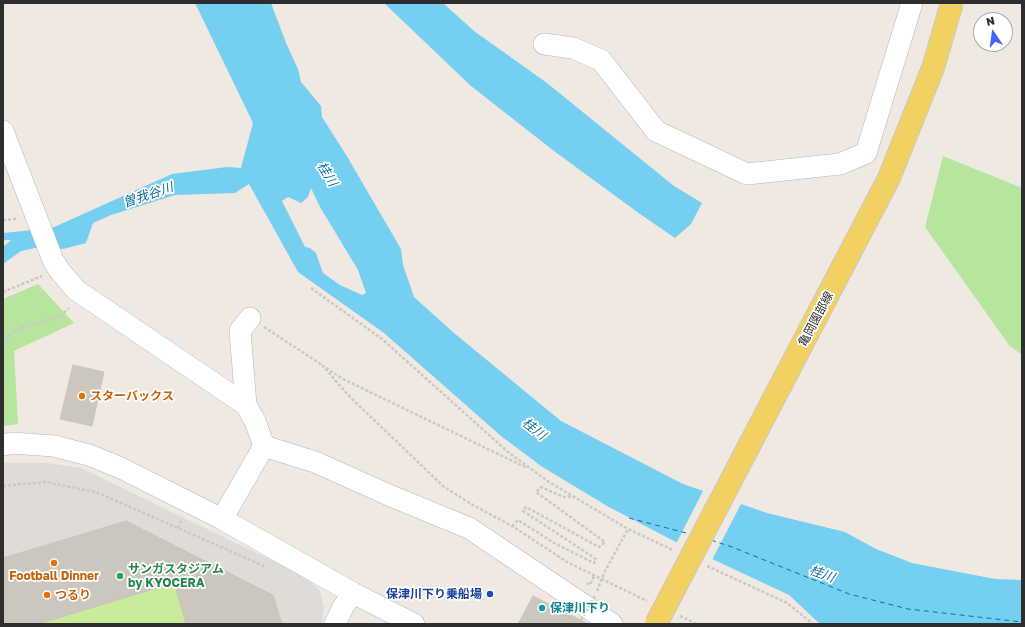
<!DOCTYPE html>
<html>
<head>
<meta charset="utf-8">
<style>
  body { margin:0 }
  #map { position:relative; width:1025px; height:627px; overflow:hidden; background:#efe9e1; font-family:"Golos Text",sans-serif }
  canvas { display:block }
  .frame { position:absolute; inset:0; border:4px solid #2e2e2e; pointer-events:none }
  .north { position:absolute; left:973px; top:12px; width:40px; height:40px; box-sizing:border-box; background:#fff; border:1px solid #ababab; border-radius:50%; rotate:347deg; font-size:11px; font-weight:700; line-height:16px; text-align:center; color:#2e2e2e }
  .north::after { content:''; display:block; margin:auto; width:14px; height:18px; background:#4264fb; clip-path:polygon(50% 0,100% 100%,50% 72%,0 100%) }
</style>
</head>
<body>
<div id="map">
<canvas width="1025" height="627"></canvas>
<div class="frame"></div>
<div class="north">N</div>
</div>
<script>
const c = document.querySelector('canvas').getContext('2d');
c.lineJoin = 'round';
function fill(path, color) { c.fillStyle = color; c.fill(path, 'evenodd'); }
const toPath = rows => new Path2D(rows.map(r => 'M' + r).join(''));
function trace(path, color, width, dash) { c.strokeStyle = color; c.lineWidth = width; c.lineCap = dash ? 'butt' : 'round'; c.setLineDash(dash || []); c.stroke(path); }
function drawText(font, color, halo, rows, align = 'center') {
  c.font = font + ' "Golos Text","Noto Sans JP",sans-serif'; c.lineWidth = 3.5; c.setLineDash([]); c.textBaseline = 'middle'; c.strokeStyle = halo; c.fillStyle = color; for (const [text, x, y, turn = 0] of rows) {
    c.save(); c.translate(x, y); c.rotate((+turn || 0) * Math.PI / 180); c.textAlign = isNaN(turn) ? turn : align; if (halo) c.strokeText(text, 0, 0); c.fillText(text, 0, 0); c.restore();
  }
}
fill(toPath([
  [943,156,1022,188,1022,355,1009,345,925,227],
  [38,284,74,323,14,351,18,424,3,426,3,299]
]), '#b6e59e');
fill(toPath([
  [126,521,273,595,282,624,3,624,3,558]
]), '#c9ec9a');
fill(toPath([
  [3,463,48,463,81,468,304,576,320,591,324,608,322,624,282,624,273,595,126,521,3,558]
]), '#dfdcd8');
fill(toPath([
  [195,3,271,3,286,43,298,69,301,82,321,106,322,117,348,158,401,249,403,265,414,297,454,333,561,421,683,484,767,513,845,532,876,549,912,563,995,579,1022,580,1022,624,820,624,789,595,674,541,607,506,541,466,501,436,384,333,298,272,249,184,235,193,175,195,111,215,93,223,86,243,63,249,35,248,21,251,3,264,3,247,11,240,3,240,3,233,52,228,172,174,227,167,241,168,253,123],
  [311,188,320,207,358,270,366,293,362,295,340,285,323,273,316,253,310,248,305,247,282,201,288,197,301,203,308,197],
  [384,3,443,3,474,31,547,83,674,186,702,203,691,224,675,238,640,214,554,151,471,86]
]), '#75cff0');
fill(toPath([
  [704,489,742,502,712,560,676,544]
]), '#efe9e1');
trace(toPath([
  [629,518,690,534],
  [711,540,732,547,849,594,908,609,1022,622]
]), '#0d6fa3', 1, [5, 4]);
const building = toPath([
  [73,365,104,372,92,426,60,419,73,365],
  [126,521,273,595,282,624,186,624,174,583,38,624,3,624,3,558,126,521],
  [533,596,581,620,588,624,518,624,533,596]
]);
fill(building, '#cbc7bf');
trace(building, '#cbc5ba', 1);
const minor = toPath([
  [544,44,573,48,601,60,656,131,747,174,840,164,866,153,912,3],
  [3,131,53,260,59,270,76,290,246,405,255,421,264,446,222,519],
  [246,405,240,331,250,318],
  [3,445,12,443,54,446,89,455,121,468,222,519,353,593,414,624],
  [264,446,315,462,391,496,469,528,612,624],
  [335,624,343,607,353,593]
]);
trace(minor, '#b4b7c1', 22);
trace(toPath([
  [3,220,17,219],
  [311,288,382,339,508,452,549,482,628,529,673,550],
  [3,292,42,276],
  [264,327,322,365],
  [3,343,9,335,22,327,60,316,69,308],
  [322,365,350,397,443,486,471,504,512,526,567,562,647,601],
  [326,368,343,379,527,468],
  [3,486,45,482,96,492,264,566],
  [512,526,518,520,554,543,594,563,596,559,523,511,526,507,599,547,605,542,536,492,541,487,564,497,573,497],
  [178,528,182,520],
  [707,566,787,603,813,624],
  [587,583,590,585,594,576],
  [597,591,604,573,628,529],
  [680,616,697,624]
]), '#c9c9c9', 2.5, [3, 2]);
trace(minor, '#fff', 21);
const majorBridge = toPath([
  [656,624,889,178,933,68,952,3]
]);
trace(majorBridge, '#c9c9c9', 24, []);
trace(toPath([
  [581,620,595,596]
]), '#c9c9c9', 2.5, [3, 2]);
trace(majorBridge, '#f2d163', 22);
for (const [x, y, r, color] of [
  [82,396,4,"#e8710a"],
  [54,563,4,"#e8710a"],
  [120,576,4,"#2e9e5b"],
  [490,594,4,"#1a4fb4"],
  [47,595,4,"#e8710a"],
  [542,608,4,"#0f9aa8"]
]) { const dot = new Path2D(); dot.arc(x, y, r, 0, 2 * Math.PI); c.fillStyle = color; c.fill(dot); trace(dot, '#fff', 1.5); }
drawText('12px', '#2e2e2e', '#fff', [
  ["亀岡園部線",816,319,-62]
]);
drawText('bold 12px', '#c56008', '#fff', [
  ["スターバックス",90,396],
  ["Football Dinner",54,576,"center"],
  ["つるり",55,595]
], 'left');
drawText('bold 12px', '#27864d', '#fff', [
  ["サンガスタジアム",128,569],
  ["by KYOCERA",128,583]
], 'left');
drawText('bold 12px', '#164399', '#fff', [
  ["保津川下り乗船場",482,594]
], 'right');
drawText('bold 12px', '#0d838f', '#fff', [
  ["保津川下り",550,608]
], 'left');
drawText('italic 13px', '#0d6fa3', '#fff', [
  ["桂川",327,174,58],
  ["曽我谷川",148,195,-19],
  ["桂川",534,429,38],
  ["桂川",822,574,20]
]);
</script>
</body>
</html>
